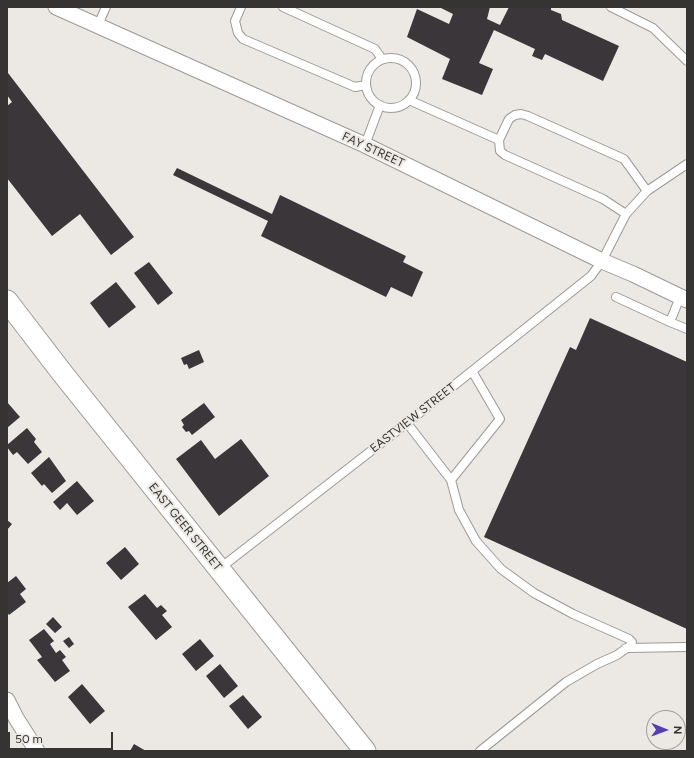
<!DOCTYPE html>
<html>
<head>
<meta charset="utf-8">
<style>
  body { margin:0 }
  #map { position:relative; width:694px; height:758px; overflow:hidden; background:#ece8e3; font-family:Figtree,sans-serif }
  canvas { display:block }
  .frame { position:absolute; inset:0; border:8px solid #363432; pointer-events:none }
  .north { position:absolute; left:646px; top:710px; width:40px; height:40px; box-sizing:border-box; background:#ece8e3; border:1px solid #a3a09c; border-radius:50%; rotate:91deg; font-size:11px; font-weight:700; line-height:16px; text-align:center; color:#363432 }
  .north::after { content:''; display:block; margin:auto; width:14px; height:18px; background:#553db5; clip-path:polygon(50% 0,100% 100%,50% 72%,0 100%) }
  .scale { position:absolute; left:8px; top:732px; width:105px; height:18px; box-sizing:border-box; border:2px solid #363432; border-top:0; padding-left:5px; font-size:12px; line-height:14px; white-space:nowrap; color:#363432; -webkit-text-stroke:3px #ece8e3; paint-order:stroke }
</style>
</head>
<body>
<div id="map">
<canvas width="694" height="758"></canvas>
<div class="frame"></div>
<div class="north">N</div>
<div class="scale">50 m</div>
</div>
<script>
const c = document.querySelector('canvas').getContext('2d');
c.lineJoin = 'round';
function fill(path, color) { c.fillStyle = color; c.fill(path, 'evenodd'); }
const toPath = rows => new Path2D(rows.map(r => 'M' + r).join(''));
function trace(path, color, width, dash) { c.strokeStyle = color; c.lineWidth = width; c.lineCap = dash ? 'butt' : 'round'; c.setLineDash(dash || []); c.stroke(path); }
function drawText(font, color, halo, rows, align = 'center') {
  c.font = font + ' Figtree,sans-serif'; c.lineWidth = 4; c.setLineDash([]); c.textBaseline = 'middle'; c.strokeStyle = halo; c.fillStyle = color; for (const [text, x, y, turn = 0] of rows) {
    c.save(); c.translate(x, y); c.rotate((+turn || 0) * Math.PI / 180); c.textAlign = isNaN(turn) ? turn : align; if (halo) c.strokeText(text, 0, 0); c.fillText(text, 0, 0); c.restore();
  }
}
fill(toPath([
  [439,7,490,7,487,19,500,25,509,7,551,7,551,10,561,14,562,20,619,46,603,81,545,54,542,60,532,56,535,49,494,30,479,63,493,69,482,95,442,79,450,59,407,37,417,9,449,24,453,14],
  [8,73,134,237,111,255,80,214,52,236,7,178,7,106,12,102,7,95,7,75],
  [177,168,272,214,280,195,406,256,403,262,423,272,412,297,391,287,386,297,261,236,268,221,173,175],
  [149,262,173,293,158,305,134,273],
  [116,282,136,307,109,328,90,303],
  [590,318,687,362,687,629,484,537,570,347,576,350],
  [199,350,204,362,189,369,187,364,184,365,181,358],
  [7,402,20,417,7,428],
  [204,403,215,417,192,435,189,431,186,432,182,427,184,425,181,420],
  [27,428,36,439,34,442,42,452,28,464,17,452,13,455,7,447,7,445],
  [241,439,269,476,219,516,176,459,201,440,215,459],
  [49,457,66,481,52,493,44,484,42,486,31,473],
  [77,481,94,501,77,515,67,503,60,510,53,502],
  [7,520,12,524,7,530],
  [125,547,139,564,121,580,106,563],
  [16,576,26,589,20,594,26,602,9,615,7,612,7,583],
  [145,594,157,608,161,605,167,611,162,615,172,627,156,640,128,607],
  [53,617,62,627,55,633,46,624],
  [44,629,54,641,50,644,56,653,60,650,66,657,62,660,70,671,55,682,37,660,42,657,29,640],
  [69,637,74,644,69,648,63,641],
  [200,639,214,656,196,671,182,654],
  [220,664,238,686,224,698,206,676],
  [82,684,105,711,90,724,68,697],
  [243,695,262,717,248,729,229,706],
  [134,744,146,751,130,751]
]), '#3a3639');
const service = toPath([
  [241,7,235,21,238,33,243,39,355,87,366,85],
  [283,7,375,49,382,59],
  [611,7,653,28,687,61],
  [98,25,106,7],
  '366 83a25 25 0 1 1 50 0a25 25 0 1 1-50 0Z',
  [409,100,499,140],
  [365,145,380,105],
  [626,214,603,199,505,155,500,151,499,140,509,119,515,115,521,114,528,116,624,159,647,191],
  [616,297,670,322],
  [680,297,670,322,687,329],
  [407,423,451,480,500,419,472,371],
  [451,480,459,510,476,541,501,569,534,593,573,614,629,639,632,642,631,645,617,655,597,664,566,682,480,751],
  [219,569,407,423,591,276,602,261,626,214,647,191,687,164],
  [626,648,687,647]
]);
const minor = toPath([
  [56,7,365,145,602,261,633,274,687,300],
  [7,700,16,718,37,751]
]);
const secondary = toPath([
  [7,301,63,374,365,751]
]);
trace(service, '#9d9a95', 10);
trace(minor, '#9d9a95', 17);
trace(secondary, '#9d9a95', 23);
trace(service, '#fff', 8);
trace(minor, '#fff', 15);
trace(secondary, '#fff', 21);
drawText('12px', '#363432', '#ece8e3', [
  ["FAY STREET",373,150,25],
  ["EASTVIEW STREET",413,418,-38],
  ["EAST GEER STREET",185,527,51]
]);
</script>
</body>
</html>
